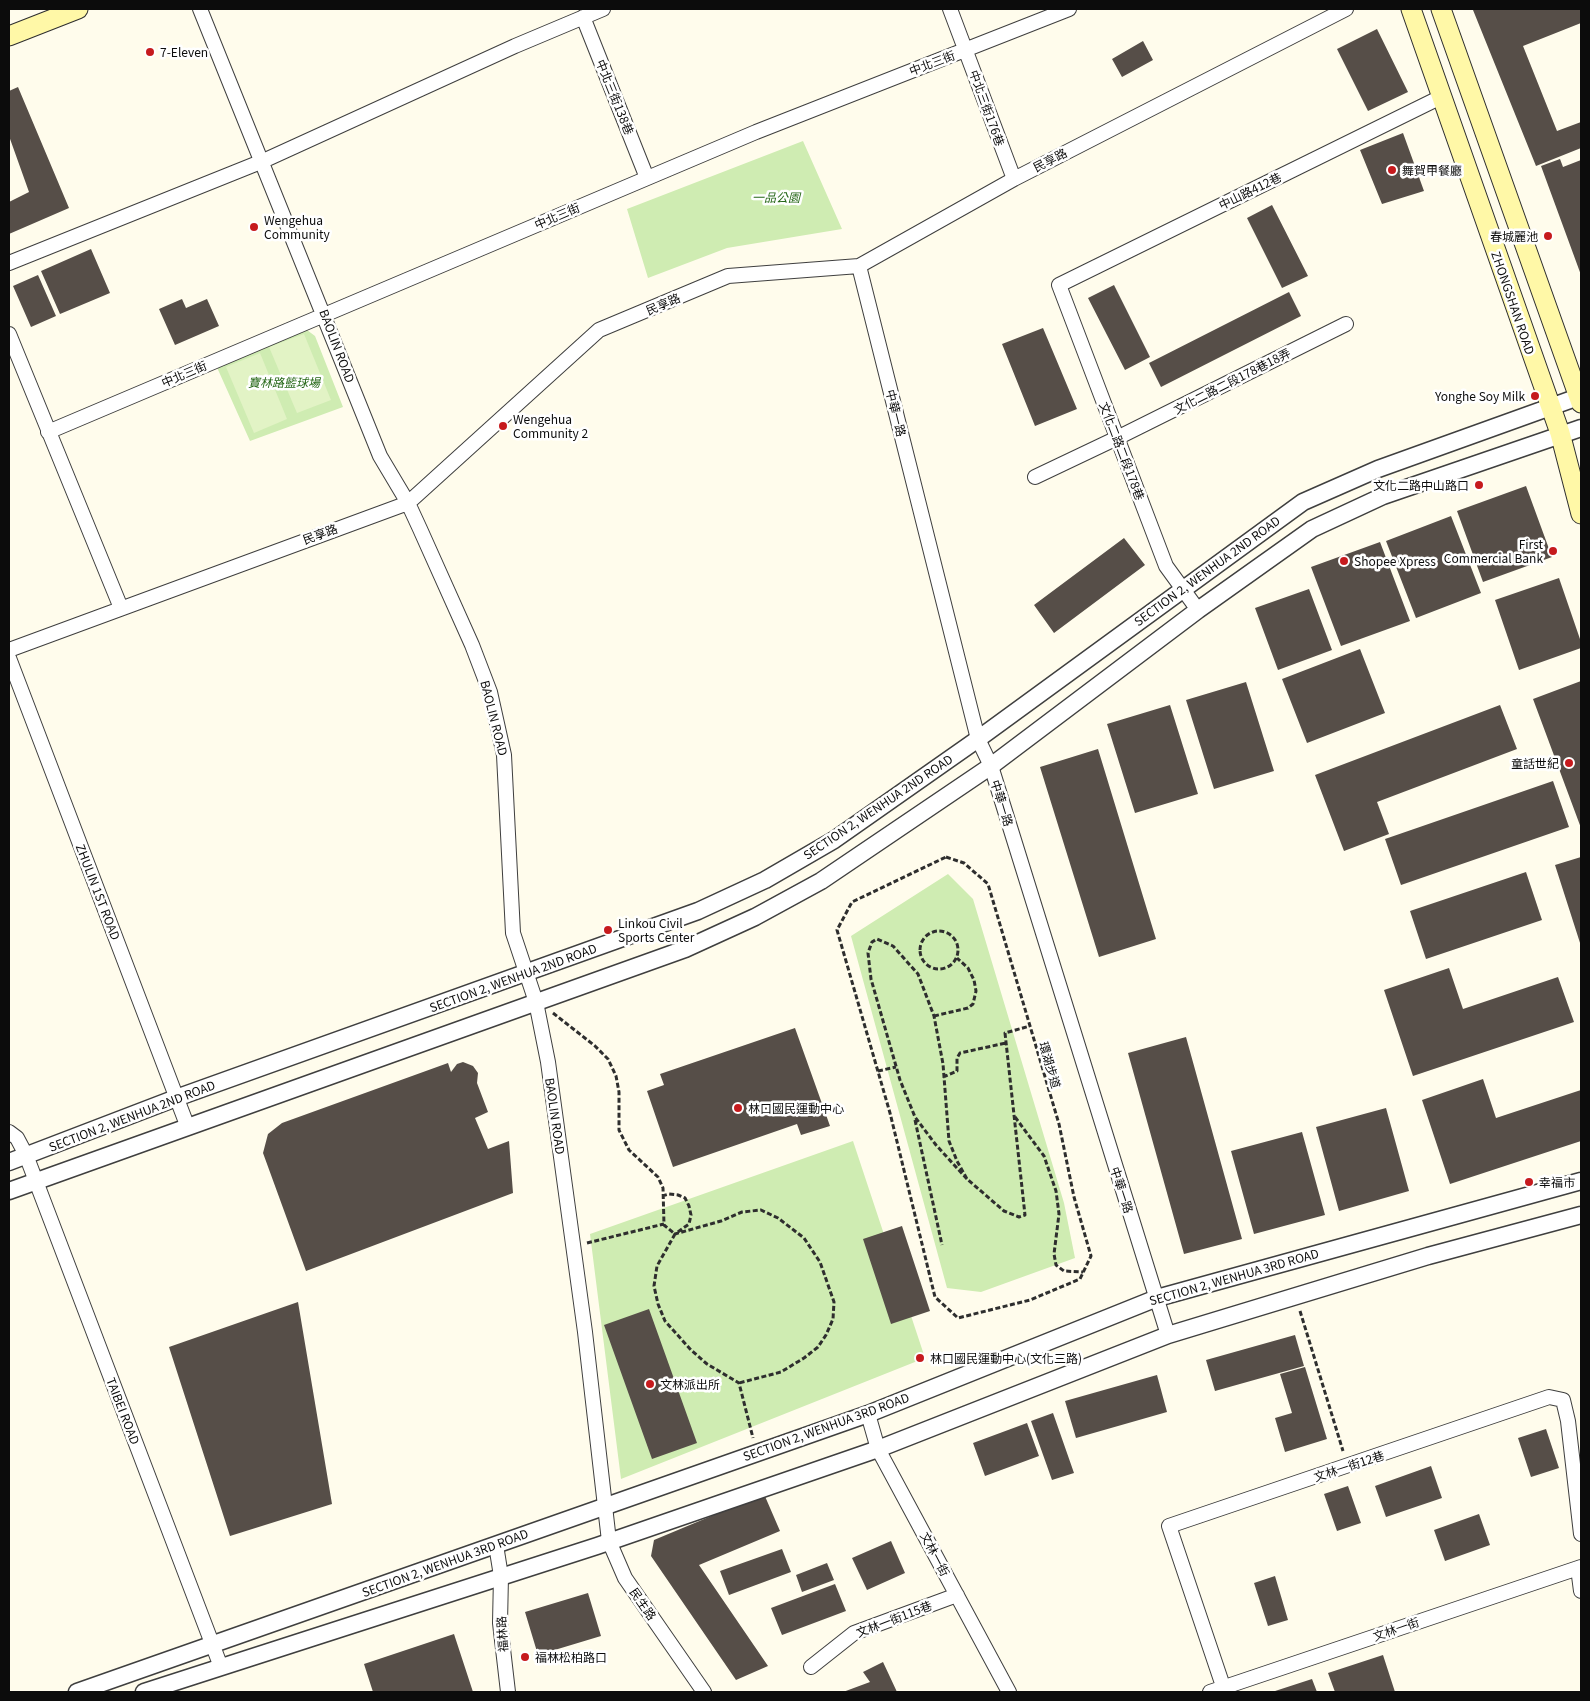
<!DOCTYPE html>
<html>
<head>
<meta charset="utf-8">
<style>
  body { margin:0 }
  #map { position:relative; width:1590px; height:1701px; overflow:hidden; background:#fffcec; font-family:Georgia,serif }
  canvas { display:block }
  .frame { position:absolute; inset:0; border:10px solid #0c0c0c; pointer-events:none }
</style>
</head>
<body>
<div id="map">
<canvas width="1590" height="1701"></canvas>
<div class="frame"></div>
</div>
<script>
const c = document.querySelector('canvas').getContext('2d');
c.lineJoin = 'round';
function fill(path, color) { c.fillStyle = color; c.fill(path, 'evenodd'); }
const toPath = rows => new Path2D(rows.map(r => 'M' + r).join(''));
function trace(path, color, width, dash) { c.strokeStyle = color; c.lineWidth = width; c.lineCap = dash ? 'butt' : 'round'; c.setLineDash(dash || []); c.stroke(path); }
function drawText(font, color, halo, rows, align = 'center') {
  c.font = font + ' Georgia,"Noto Sans TC",serif'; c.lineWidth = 5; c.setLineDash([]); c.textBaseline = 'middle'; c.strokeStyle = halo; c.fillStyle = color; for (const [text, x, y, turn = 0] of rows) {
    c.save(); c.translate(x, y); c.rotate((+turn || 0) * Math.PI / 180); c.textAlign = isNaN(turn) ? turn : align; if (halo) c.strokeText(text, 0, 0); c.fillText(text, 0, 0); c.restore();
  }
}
fill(toPath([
  [803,141,842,229,727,248,648,278,627,209],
  [303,327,315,336,343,407,250,441,215,363],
  [948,874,973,899,1064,1203,1075,1258,981,1292,947,1288,851,936],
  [853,1141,925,1358,621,1479,590,1234]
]), '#cfecb2');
fill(toPath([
  [304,334,331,400,297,413,269,347],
  [260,353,287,419,254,433,226,367]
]), '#e2f3c5');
fill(toPath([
  [1476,9,1581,9,1581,23,1523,46,1557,131,1581,122,1581,148,1536,166,1473,10],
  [1377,29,1408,92,1368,111,1337,49],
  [1143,41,1153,60,1122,77,1112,59],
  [18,87,69,208,9,234,9,202,29,192,9,136,9,91],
  [1403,133,1424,191,1382,204,1360,150],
  [1560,159,1563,167,1581,160,1581,275,1541,166],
  [1272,205,1308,276,1282,288,1247,218],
  [91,249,110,293,60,314,41,271],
  [38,275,56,316,31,327,13,286],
  [1114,285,1150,357,1125,370,1088,298],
  [1289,292,1301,316,1161,387,1149,363],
  [182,299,186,308,207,299,219,326,175,345,159,309],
  [1043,328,1077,409,1035,426,1002,344],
  [1526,486,1552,557,1483,582,1457,511],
  [1451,516,1481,593,1416,618,1386,541],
  [1124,538,1145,565,1054,633,1034,605],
  [1380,542,1410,621,1341,646,1311,567],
  [1559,578,1581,642,1581,648,1519,670,1495,600],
  [1309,589,1332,650,1278,670,1255,608],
  [1360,649,1385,713,1307,743,1282,679],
  [1581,681,1581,828,1533,699],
  [1246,682,1274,771,1214,789,1186,700],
  [1170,705,1198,794,1135,813,1107,724],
  [1500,705,1517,749,1377,802,1389,834,1344,851,1315,775],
  [1098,749,1156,939,1099,957,1040,767],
  [1553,781,1569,827,1401,885,1385,839],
  [1581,857,1581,946,1555,865],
  [1526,872,1542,920,1426,959,1410,911],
  [1449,968,1463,1009,1558,977,1574,1022,1413,1076,1384,990],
  [795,1028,830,1126,801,1135,797,1124,673,1167,647,1091,664,1085,660,1074],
  [1186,1037,1242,1239,1184,1254,1128,1053],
  [463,1062,473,1066,478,1073,477,1083,488,1112,475,1118,488,1149,509,1141,513,1193,306,1271,263,1153,268,1134,282,1123,448,1063,451,1072,457,1064],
  [1483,1079,1496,1118,1581,1090,1581,1141,1450,1184,1422,1100],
  [1386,1108,1409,1191,1339,1211,1316,1127],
  [1302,1132,1325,1215,1254,1234,1231,1151],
  [902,1226,930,1311,891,1324,863,1239],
  [298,1302,332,1504,230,1536,169,1347],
  [649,1309,697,1443,652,1459,604,1325],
  [1295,1335,1304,1366,1215,1391,1206,1360],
  [1305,1367,1327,1439,1285,1452,1275,1418,1292,1413,1280,1374],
  [1157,1375,1167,1412,1076,1438,1065,1401],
  [1053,1413,1074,1473,1052,1480,1031,1421],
  [1027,1423,1039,1456,985,1476,973,1443],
  [1546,1429,1559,1468,1531,1477,1518,1438],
  [1431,1466,1442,1498,1386,1517,1375,1486],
  [1348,1486,1361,1523,1337,1531,1324,1494],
  [764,1494,780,1531,699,1565,768,1666,736,1680,651,1556,654,1540],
  [1479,1514,1490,1545,1445,1561,1434,1530],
  [891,1541,905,1573,867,1590,852,1558],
  [782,1549,791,1572,729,1595,720,1571],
  [827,1563,834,1580,802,1592,796,1575],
  [1275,1576,1288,1620,1268,1626,1254,1583],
  [835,1584,846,1611,782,1635,771,1608],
  [588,1593,601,1636,538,1655,525,1612],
  [454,1634,473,1692,373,1692,364,1664],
  [1383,1655,1395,1692,1335,1692,1328,1673],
  [883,1662,897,1692,843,1692,870,1682,863,1672],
  [1312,1679,1317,1692,1272,1692]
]), '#564e48');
const minor = toPath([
  [200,9,380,456,408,503,420,529,472,645,490,692,504,755,513,933,536,1002,548,1062,585,1332,609,1541,625,1578,704,1692],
  [950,9,1014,179],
  [583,17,647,178],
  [9,263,263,161,515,46,603,9],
  [859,266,978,739,991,766,1168,1335],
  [9,334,121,608],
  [48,432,756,132,1069,9],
  [1035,477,1117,438,1346,324],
  [1198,610,1166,566,1059,285,1441,97],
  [9,650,408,503,599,330,728,276,859,266,1014,179,1346,9],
  [9,658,187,1125],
  [9,1132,17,1138,26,1155,221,1667],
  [868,1414,878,1449,1009,1692],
  [496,1545,501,1576,500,1623,508,1692],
  [1578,1568,1581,1591],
  [811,1667,854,1633,957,1595],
  [1210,1692,1581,1567],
  [1225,1692,1169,1526,1549,1397,1563,1400,1568,1421,1581,1534]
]);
const tertiary = toPath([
  [9,1162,176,1098,698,911,765,880,834,840,978,739,1303,502,1378,469,1581,396],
  [9,1191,685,949,755,917,821,881,991,766,1198,610,1312,529,1383,496,1581,428],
  [77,1692,868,1414,1157,1298,1581,1181],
  [144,1692,597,1546,878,1449,1168,1335,1428,1256,1581,1215]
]);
const secondary = toPath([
  [1411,9,1560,433,1581,514],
  [1441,9,1581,403],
  [9,36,78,9]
]);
trace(minor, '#3f3f3f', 16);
trace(tertiary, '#3f3f3f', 19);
trace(secondary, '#2e2e2e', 21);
trace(toPath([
  [946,857,964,863,988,884,1059,1124,1074,1197,1091,1256,1080,1279,1030,1300,958,1318,935,1297,890,1113,837,930,852,902,946,857],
  '920 950a19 19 0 1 1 38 0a19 19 0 1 1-38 0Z',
  [553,1013,595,1046,608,1059,616,1076,619,1092,619,1130,629,1150,658,1177,663,1188,664,1225,675,1234,657,1266,654,1286,658,1304,665,1321,691,1350,707,1364,739,1383,753,1438],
  [934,1016,968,1008,973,1004,976,991,974,980,968,968,957,958],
  [878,1071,896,1067],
  [943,1077,957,1071,957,1058,960,1053,1006,1043],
  [1015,1117,1044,1156,1056,1191,1059,1214,1054,1254,1056,1265,1064,1271,1083,1272],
  [915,1120,942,1245],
  [967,1179,936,1145,915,1117,900,1080,871,979,868,953,872,942,877,939,893,946,918,974,934,1016,943,1064,949,1141,957,1161,967,1179,1004,1211,1019,1217,1025,1215,1005,1033,1030,1026],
  [662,1196,669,1194,678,1195,685,1198,689,1206,691,1215,689,1224,675,1234,721,1221,742,1212,761,1210,778,1218,804,1238,820,1262,834,1302,833,1319,826,1335,818,1347,804,1358,781,1372,739,1383],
  [587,1243,664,1224],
  [1300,1311,1343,1451]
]), '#2e2e2e', 3, [5, 2.5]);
trace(minor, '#fff', 14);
trace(tertiary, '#fff', 16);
trace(secondary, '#fff8a7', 19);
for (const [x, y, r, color] of [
  [150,52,5,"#c61a1d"],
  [1392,170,5,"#c61a1d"],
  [254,227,5,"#c61a1d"],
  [1548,236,5,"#c61a1d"],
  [1535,396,5,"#c61a1d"],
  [503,426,5,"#c61a1d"],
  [1479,485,5,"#c61a1d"],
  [1553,551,5,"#c61a1d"],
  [1344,561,5,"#c61a1d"],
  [1569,763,5,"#c61a1d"],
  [608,930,5,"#c61a1d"],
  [738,1108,5,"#c61a1d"],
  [1529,1182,5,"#c61a1d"],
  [920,1358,5,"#c61a1d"],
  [650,1384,5,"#c61a1d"],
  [525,1657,5,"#c61a1d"]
]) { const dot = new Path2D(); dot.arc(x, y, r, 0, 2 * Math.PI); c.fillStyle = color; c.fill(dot); trace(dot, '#fff', 2); }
drawText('12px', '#0c0c0c', '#fff', [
  ["7-Eleven",160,52],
  ["舞賀甲餐廳",1402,170],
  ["Wengehua",264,220],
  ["Community",264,234],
  ["春城麗池",1538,236,"right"],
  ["Yonghe Soy Milk",1525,396,"right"],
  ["Wengehua",513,419],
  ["Community 2",513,433],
  ["文化二路中山路口",1469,485,"right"],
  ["First",1543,544,"right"],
  ["Commercial Bank",1543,558,"right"],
  ["Shopee Xpress",1354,561],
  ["童話世紀",1559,763,"right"],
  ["Linkou Civil",618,923],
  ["Sports Center",618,937],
  ["林口國民運動中心",748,1108],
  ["幸福市",1539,1182],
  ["林口國民運動中心(文化三路)",930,1358],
  ["文林派出所",660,1384],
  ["福林松柏路口",535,1657]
], 'left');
drawText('12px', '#0c0c0c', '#fff', [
  ["中北三街",932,63,-21],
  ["中北三街138巷",615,97,68],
  ["中北三街176巷",987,108,70],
  ["民享路",1050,160,-27],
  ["中山路412巷",1250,191,-26],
  ["中北三街",557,216,-23],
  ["ZHONGSHAN ROAD",1513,303,71],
  ["民享路",663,304,-23],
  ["BAOLIN ROAD",337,346,69],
  ["中北三街",184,374,-23],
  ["文化二路二段178巷18弄",1232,381,-27],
  ["中華一路",896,413,76],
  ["文化二路二段178巷",1122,451,69],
  ["民享路",320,534,-20],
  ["SECTION 2, WENHUA 2ND ROAD",1207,571,-36],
  ["BAOLIN ROAD",494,718,76],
  ["中華一路",1002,803,73],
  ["SECTION 2, WENHUA 2ND ROAD",878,807,-34],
  ["ZHULIN 1ST ROAD",98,892,69],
  ["SECTION 2, WENHUA 2ND ROAD",513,978,-20],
  ["環湖步道",1050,1065,74],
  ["SECTION 2, WENHUA 2ND ROAD",132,1116,-21],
  ["BAOLIN ROAD",555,1116,82],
  ["中華一路",1122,1190,72],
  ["SECTION 2, WENHUA 3RD ROAD",1234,1277,-16],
  ["TAIBEI ROAD",123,1411,69],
  ["SECTION 2, WENHUA 3RD ROAD",826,1427,-20],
  ["文林一街12巷",1349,1466,-18],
  ["文林一街",935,1554,62],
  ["SECTION 2, WENHUA 3RD ROAD",445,1563,-20],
  ["民生路",643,1604,55],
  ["文林一街115巷",894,1619,-21],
  ["文林一街",1396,1629,-19],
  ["福林路",502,1634,-94]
]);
drawText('italic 12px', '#266818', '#fff', [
  ["一品公園",776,197],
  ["寶林路籃球場",284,382]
]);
</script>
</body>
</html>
